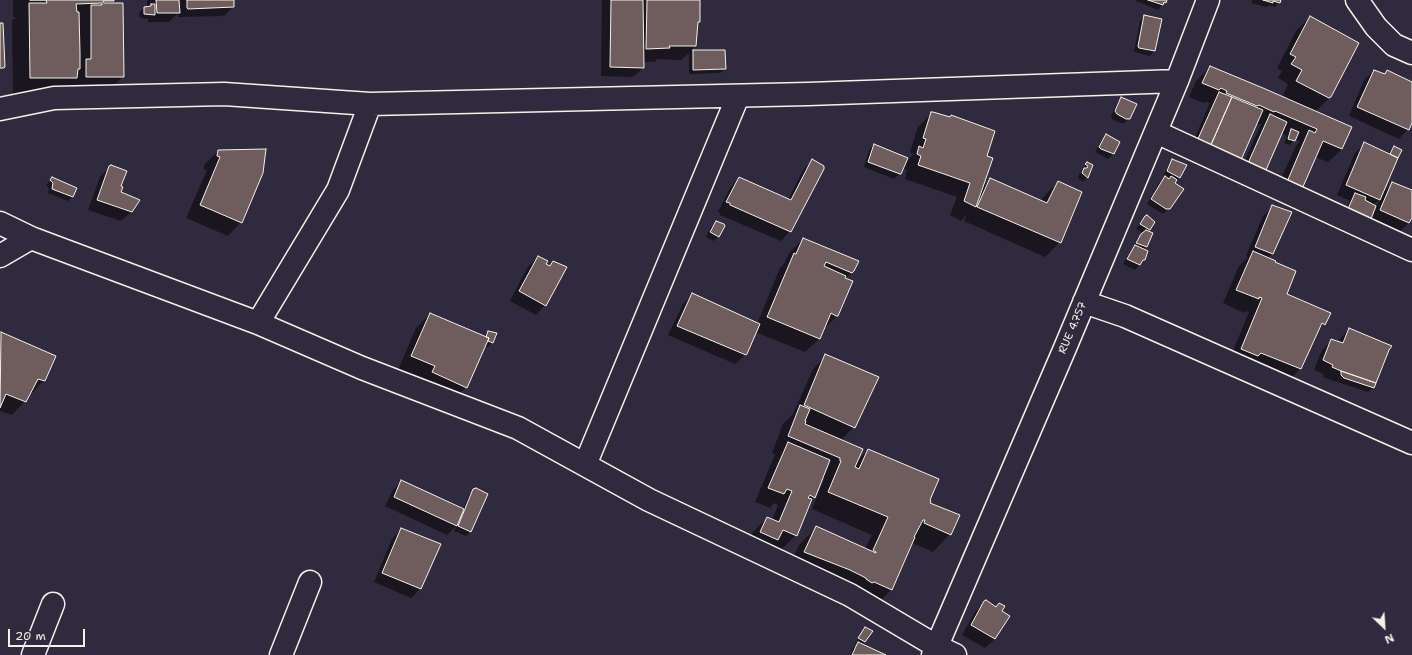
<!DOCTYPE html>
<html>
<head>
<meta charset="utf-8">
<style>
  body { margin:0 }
  #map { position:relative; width:1412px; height:655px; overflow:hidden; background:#2f2a3d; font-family:"Shantell Sans",sans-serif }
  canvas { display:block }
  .north { position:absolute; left:1364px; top:607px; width:40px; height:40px; -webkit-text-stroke:3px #2f2a3d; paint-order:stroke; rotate:155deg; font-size:11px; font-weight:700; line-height:16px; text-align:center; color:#f4f1e8 }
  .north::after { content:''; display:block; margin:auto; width:14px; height:18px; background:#f4f1e8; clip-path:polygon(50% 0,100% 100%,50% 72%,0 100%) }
  .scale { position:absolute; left:8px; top:629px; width:77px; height:18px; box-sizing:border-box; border:2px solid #f4f1e8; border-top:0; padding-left:5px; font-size:12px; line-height:14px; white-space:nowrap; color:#f4f1e8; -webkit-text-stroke:3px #2f2a3d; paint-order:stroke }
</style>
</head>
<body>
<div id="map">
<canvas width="1412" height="655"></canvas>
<div class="north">N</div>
<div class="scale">20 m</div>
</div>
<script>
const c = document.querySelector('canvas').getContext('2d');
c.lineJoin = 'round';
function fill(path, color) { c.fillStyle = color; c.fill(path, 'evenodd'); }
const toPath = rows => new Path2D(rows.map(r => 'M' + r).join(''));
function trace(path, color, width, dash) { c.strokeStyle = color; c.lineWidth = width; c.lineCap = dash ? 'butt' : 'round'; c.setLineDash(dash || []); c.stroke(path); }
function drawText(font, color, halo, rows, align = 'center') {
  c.font = font + ' "Shantell Sans",sans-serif'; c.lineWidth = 3; c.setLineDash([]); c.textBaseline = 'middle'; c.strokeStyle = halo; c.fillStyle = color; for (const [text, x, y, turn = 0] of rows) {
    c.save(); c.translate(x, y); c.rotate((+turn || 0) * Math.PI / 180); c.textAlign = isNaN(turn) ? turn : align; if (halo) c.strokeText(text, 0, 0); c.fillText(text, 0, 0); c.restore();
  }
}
fill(toPath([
  [13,0,113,0,110,4,123,76,106,94,69,94,69,84,59,95,13,95,12,21,16,17,13,17],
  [147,0,233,0,233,7,224,16,178,17,178,13,169,22,148,22,148,19,140,18,139,13,144,8,147,7],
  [602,0,696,0,699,22,697,24,695,46,691,51,724,51,725,69,720,73,689,74,689,53,681,60,657,59,655,62,643,62,643,68,633,77,601,76],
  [1136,0,1166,0,1158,10,1136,1],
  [1252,0,1280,0,1275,7,1269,5,1267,7,1251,3],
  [1145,16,1161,20,1154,51,1150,56,1134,52,1140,21],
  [1310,17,1330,97,1315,112,1342,149,1328,162,1315,157,1273,196,1296,146,1300,141,1295,139,1290,145,1284,143,1287,136,1281,133,1266,170,1256,179,1240,172,1261,124,1259,125,1256,124,1189,151,1210,103,1206,102,1204,103,1189,97,1196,81,1210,67,1287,99,1287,98,1283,95,1288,84,1278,78,1282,71,1277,68,1296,31],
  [1374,71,1384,75,1387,72,1412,83,1412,120,1408,129,1399,139,1349,116,1364,80],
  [1121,98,1129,118,1125,123,1121,123,1112,119,1111,116,1117,103],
  [932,113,986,157,981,189,990,180,1041,202,1044,196,1058,182,1081,192,1059,243,1045,257,964,221,967,214,961,221,950,215,957,197,905,179,907,170,903,168,900,173,894,179,864,167,869,150,874,145,908,159,914,154,910,152,918,127],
  [1107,135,1119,142,1113,154,1108,159,1095,152,1102,140],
  [1365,143,1388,154,1394,147,1400,150,1381,194,1393,183,1412,191,1412,215,1409,223,1399,232,1371,220,1380,199,1373,205,1344,214,1350,201,1337,195,1355,153],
  [218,151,241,222,228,236,186,218,207,170,204,170,204,165],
  [1174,160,1180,177,1174,183,1169,209,1164,213,1161,213,1147,204,1159,183,1165,177,1163,176,1169,165],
  [813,161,790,231,781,241,720,215,720,213,718,212,730,188,739,178,788,200,803,170],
  [1087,163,1092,165,1087,177,1083,182,1078,178,1079,174],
  [110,167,120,186,120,193,131,212,121,221,88,210,100,177],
  [53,178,72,197,68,201,48,193,49,188,46,185],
  [1273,206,1272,254,1268,258,1274,263,1285,294,1324,324,1317,331,1300,369,1286,383,1228,363,1249,312,1246,311,1244,313,1223,303,1239,266,1248,257,1246,256,1263,216],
  [1146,217,1154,222,1147,231,1152,233,1146,247,1143,250,1144,259,1135,270,1123,264,1133,248,1136,240,1143,233,1136,229],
  [715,223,719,236,714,241,706,237,710,228],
  [803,239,854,270,845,279,838,315,823,330,819,339,805,352,755,332,746,354,735,364,668,335,683,304,693,295,757,324,780,268,784,264,789,253],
  [537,258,549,267,554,262,545,305,536,315,510,301,527,268],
  [430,314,483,337,488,332,492,342,488,347,484,346,466,387,452,401,422,380,398,370,416,328],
  [1349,329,1375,383,1373,388,1368,392,1331,380,1323,377,1324,374,1314,370,1322,350,1331,341,1338,343,1340,339],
  [1,333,44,380,12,415,0,411,0,334],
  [827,355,854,427,841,440,857,461,868,450,928,503,950,534,933,552,912,543,892,589,874,607,788,569,799,545,816,528,865,549,872,535,812,509,824,479,822,478,796,535,782,549,772,545,764,553,746,546,753,532,767,518,772,521,778,505,774,503,770,508,755,502,774,457,776,455,772,453,783,424,793,414,813,369],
  [402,481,463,509,469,495,474,490,470,532,466,536,454,531,457,525,447,535,385,506,393,490],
  [401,529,440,544,420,589,411,598,374,582,392,539],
  [985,602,1009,616,995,639,985,648,962,635,975,612],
  [866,628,865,642,861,645,883,655,850,655,853,648,857,645,855,643]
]), '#0007');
const building = toPath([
  [30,0,114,0,114,1,103,1,104,3,123,3,124,77,86,77,86,59,91,59,91,5,102,5,102,3,76,4,77,12,79,12,80,53,80,69,78,69,77,78,30,78,29,3,47,3,46,0,30,0],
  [156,0,179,0,180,13,157,13,156,0],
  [187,0,234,0,234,7,188,9,187,8,187,0],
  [611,0,643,0,644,68,610,67,611,0],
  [647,0,700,0,700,22,698,22,696,46,669,46,670,48,646,49,647,0],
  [1148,0,1167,0,1166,3,1164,2,1163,5,1148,0],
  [1263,0,1281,0,1280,3,1273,1,1273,3,1263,0],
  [151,4,155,4,155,15,144,14,144,7,151,6,151,4],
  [1144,15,1162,19,1155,51,1139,48,1138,46,1144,15],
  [1310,16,1359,43,1331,97,1329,98,1296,81,1302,70,1291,64,1296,57,1290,54,1310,16],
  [0,23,3,23,5,67,4,68,0,68,0,23],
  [693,50,725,50,726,69,693,70,693,50],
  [1210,66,1263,88,1352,127,1342,149,1323,141,1302,189,1287,182,1309,130,1315,133,1317,129,1275,111,1274,112,1259,105,1257,106,1226,93,1227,91,1221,88,1219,90,1202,83,1210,66],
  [1374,70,1385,74,1387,70,1412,82,1412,123,1409,130,1357,107,1374,70],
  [1219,92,1232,97,1210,147,1197,141,1219,92],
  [1121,97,1137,104,1130,119,1126,119,1117,114,1115,111,1121,97],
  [1232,97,1263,110,1241,160,1210,147,1232,97],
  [931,112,933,112,950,117,951,115,995,131,987,156,993,158,976,207,964,201,970,183,918,165,921,156,917,154,919,146,923,148,926,139,923,138,931,112],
  [1270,114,1287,122,1266,170,1249,162,1249,161,1270,114],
  [1291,129,1292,129,1299,132,1295,141,1288,139,1291,129],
  [1106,134,1120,142,1114,154,1101,149,1099,147,1106,134],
  [1364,142,1398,158,1380,200,1346,185,1364,142],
  [874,144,908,158,901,174,900,174,868,162,874,144],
  [1394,146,1402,150,1398,158,1390,154,1394,146],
  [266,149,263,173,242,223,200,205,220,157,217,156,218,150,266,149],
  [812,159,824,166,824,169,791,232,730,205,730,203,726,202,739,177,791,200,812,159],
  [1172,159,1187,165,1180,178,1167,171,1172,159],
  [1087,162,1093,165,1088,178,1082,173,1084,168,1087,168,1088,166,1085,164,1087,162],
  [111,165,127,171,121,186,123,187,121,192,140,200,132,212,97,200,109,166,111,165],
  [1165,176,1169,179,1171,176,1176,179,1177,180,1175,183,1184,189,1170,209,1166,209,1151,199,1165,176],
  [52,177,77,188,73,197,52,189,53,183,50,180,52,177],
  [990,178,1047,203,1058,181,1082,192,1061,243,977,207,990,178],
  [1392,182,1412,190,1412,218,1409,223,1380,210,1392,182],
  [1355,193,1366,197,1365,200,1376,206,1371,219,1348,209,1355,193],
  [1272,205,1292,212,1273,254,1255,247,1272,205],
  [1147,215,1155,222,1150,230,1140,224,1145,216,1147,215],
  [716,221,724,224,725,226,719,237,710,232,716,221],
  [1146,230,1153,233,1147,247,1136,243,1141,234,1146,230],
  [803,238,859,261,854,271,852,273,826,262,824,266,846,276,845,278,853,281,838,316,836,316,831,313,820,339,767,317,794,253,796,254,803,238],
  [1135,245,1148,251,1145,260,1143,260,1140,265,1127,259,1135,245],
  [1253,251,1276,261,1275,262,1296,271,1287,294,1331,313,1325,325,1322,323,1301,369,1261,353,1258,356,1241,349,1262,298,1259,297,1259,299,1236,290,1253,251],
  [538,256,548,261,546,264,550,266,553,261,567,267,546,306,519,291,538,256],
  [692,293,760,324,747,354,746,355,677,326,692,293],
  [430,313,489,338,467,388,432,372,435,366,411,356,430,313],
  [1349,328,1392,346,1389,350,1376,383,1341,371,1332,367,1333,365,1323,360,1331,339,1343,343,1349,328],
  [488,331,497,333,493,343,488,341,489,338,486,337,488,331],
  [1,332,56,356,45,381,38,379,26,402,6,394,0,408,1,332],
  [825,354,879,377,855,428,804,405,825,354],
  [1341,371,1376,383,1374,388,1344,378,1341,375,1341,371],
  [800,405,810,409,805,421,806,421,805,424,863,449,855,467,859,469,868,449,939,479,930,500,931,501,930,503,960,515,951,535,924,523,925,520,923,520,914,537,915,537,892,590,874,582,872,583,866,579,866,578,850,570,804,552,816,526,876,553,876,552,873,550,874,548,888,517,828,492,841,461,840,461,840,458,788,436,800,405],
  [788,442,830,460,815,498,810,495,808,498,812,499,797,536,783,530,778,540,760,532,767,517,779,522,792,491,787,489,784,494,768,488,788,442],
  [401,480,464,509,457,526,394,497,401,480],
  [476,488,488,494,471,532,458,526,473,489,476,488],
  [401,528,441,544,421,589,382,573,401,528],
  [986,600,996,607,999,603,1005,606,1002,611,1010,616,995,639,971,625,984,601,986,600],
  [865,627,873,631,865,642,858,638,865,627],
  [858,642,886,655,852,655,858,642]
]);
fill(building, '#6f5c5c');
trace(building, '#f4f1e8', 1);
const minor = toPath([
  [1357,0,1376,27,1394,45,1412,53],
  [0,109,54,98,224,94,370,104,808,94,1177,81],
  [1156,132,1412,250],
  [0,223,31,238,258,323,362,368,518,428,649,500,850,595,936,646,955,655],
  [0,256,31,238],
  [1084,302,1125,316,1412,443],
  [258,323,338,190,370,104],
  [585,465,738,96],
  [33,655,53,604],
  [281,655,310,582],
  [933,655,1065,348,1177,81,1208,0]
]);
trace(minor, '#f4f1e8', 25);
trace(minor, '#2f2a3d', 22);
drawText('11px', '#f4f1e8', '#2f2a3d', [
  ["RUE 4.757",1073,328,-67]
]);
</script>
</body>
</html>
